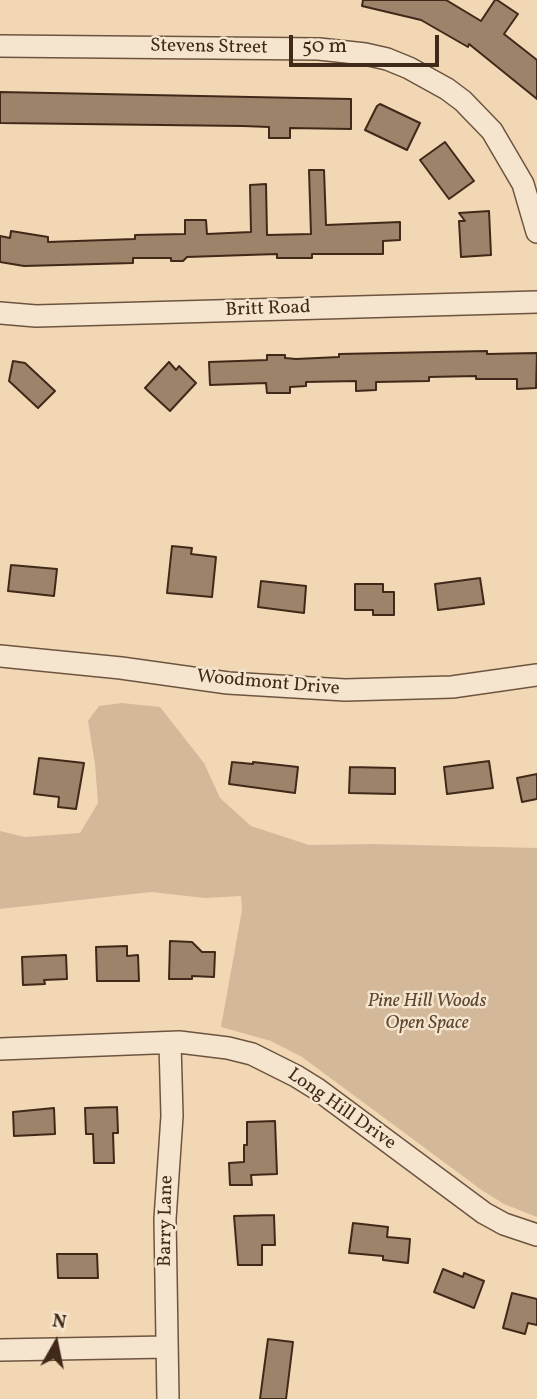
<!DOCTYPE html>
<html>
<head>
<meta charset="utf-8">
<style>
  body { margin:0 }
  #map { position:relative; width:537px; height:1399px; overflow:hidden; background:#f1d7b4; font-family:Vollkorn,serif }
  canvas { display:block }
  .north { position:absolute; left:21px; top:1308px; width:70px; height:70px; -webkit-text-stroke:5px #f6e5ce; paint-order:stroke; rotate:9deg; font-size:19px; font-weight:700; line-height:28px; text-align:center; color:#412919 }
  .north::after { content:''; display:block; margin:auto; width:24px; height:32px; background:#412919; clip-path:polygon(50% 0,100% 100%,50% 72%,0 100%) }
  .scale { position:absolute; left:289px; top:35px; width:150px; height:32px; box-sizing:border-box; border:4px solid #412919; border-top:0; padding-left:9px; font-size:21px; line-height:24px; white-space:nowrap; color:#412919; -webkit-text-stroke:5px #f6e5ce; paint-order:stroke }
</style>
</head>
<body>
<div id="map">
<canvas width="537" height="1399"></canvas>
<div class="north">N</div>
<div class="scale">50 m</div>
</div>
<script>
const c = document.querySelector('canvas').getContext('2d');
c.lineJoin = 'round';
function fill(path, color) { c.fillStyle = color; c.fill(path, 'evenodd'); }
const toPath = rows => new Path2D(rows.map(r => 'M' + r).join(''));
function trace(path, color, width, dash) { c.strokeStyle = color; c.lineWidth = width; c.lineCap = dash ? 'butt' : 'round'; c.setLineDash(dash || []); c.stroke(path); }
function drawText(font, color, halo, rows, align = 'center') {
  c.font = font + ' Vollkorn,serif'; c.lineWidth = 5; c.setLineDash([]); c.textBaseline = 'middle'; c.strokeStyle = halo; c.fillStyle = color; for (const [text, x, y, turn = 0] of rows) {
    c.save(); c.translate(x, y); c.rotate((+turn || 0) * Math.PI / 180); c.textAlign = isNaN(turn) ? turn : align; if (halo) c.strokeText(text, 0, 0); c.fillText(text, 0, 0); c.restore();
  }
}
fill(toPath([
  [122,703,160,707,204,763,220,798,251,826,309,845,373,844,537,848,537,1217,504,1204,483,1191,302,1057,271,1041,221,1027,242,910,241,896,205,898,151,892,0,909,0,831,25,837,80,833,98,803,95,764,88,721,99,706]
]), '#d3b99a');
const building = toPath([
  [363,0,446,0,481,21,495,0,497,0,518,14,504,34,537,60,537,99,469,44,468,47,421,20,362,6,363,0],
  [0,92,351,99,351,129,290,128,290,138,269,138,269,127,243,126,0,123,0,92],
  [380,104,420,123,407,150,365,130,377,106,380,104],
  [445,142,474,181,449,199,420,160,445,142],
  [309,170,324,170,326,225,400,222,400,240,383,241,383,254,312,254,312,258,277,258,277,254,187,257,183,261,171,261,171,258,133,258,133,263,24,266,0,262,0,236,10,238,11,231,48,237,48,242,135,239,135,235,185,234,185,220,206,220,207,234,251,232,250,185,266,184,267,235,311,234,309,170],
  [489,211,491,255,461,257,459,221,465,221,459,213,489,211],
  [487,351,487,354,537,353,536,388,517,389,517,379,476,379,476,376,429,377,429,381,376,382,376,390,356,391,356,381,306,382,306,386,290,387,290,393,267,393,266,383,210,385,209,362,267,360,267,355,285,355,285,358,296,359,339,357,339,354,487,351],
  [13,361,25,363,55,391,38,408,9,381,13,361],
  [169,362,176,370,179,366,196,383,170,411,145,388,169,362],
  [172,546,192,548,191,554,216,557,212,597,167,593,172,546],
  [11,565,57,569,54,596,8,591,11,565],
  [480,578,484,604,438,610,435,584,480,578],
  [261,581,306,586,304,613,258,607,261,581],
  [355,584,383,584,383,592,394,592,394,615,373,615,373,610,355,610,355,584],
  [39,758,84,763,76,809,58,807,59,797,34,794,39,758],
  [489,761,493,788,447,794,444,767,489,761],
  [232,762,253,764,253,762,298,767,295,793,229,784,232,762],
  [350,767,395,768,395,794,349,793,350,767],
  [537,774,537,799,522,802,517,778,537,774],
  [170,941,192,942,202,952,215,952,214,977,192,976,192,979,169,979,170,941],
  [127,946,127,956,138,955,139,981,97,981,96,947,127,946],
  [66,955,67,979,44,980,45,984,23,985,22,957,66,955],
  [117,1107,118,1133,113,1133,114,1163,94,1163,93,1134,86,1134,85,1108,117,1107],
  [54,1108,55,1134,14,1136,13,1112,54,1108],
  [275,1121,277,1174,251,1175,252,1185,230,1185,229,1163,244,1162,244,1145,247,1145,247,1122,275,1121],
  [274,1215,275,1245,262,1245,262,1265,238,1265,234,1216,274,1215],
  [353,1223,388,1227,387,1237,410,1239,408,1263,383,1260,383,1256,349,1253,353,1223],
  [57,1254,97,1254,98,1278,58,1278,57,1254],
  [443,1269,463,1277,464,1273,484,1281,474,1308,434,1292,443,1269],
  [512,1293,537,1299,537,1325,528,1323,525,1334,503,1328,512,1293],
  [268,1339,293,1342,286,1399,260,1399,268,1339]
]);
fill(building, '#9d836a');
trace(building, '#412919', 2);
const minor = toPath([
  [0,46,319,49,365,54,387,59,409,68,447,89,463,101,492,131,523,184,537,232],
  [0,313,36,316,537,302],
  [0,656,121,668,228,683,345,690,452,687,537,675],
  [0,1049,179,1042,228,1048,252,1054,296,1076,317,1089,484,1213,504,1224,537,1235],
  [0,1350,167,1347],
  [168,1399,165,1219,172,1116,170,1043]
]);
trace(minor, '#6d5440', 24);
trace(minor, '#f6e5ce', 21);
drawText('19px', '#412919', '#f6e5ce', [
  ["Stevens Street",209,48,1],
  ["Britt Road",268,310,-2],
  ["Woodmont Drive",268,684,5],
  ["Long Hill Drive",341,1110,35],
  ["Barry Lane",167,1221,-89]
]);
drawText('italic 19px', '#5e4633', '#f6e5ce', [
  ["Pine Hill Woods",427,1003],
  ["Open Space",427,1025]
]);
</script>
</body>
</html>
